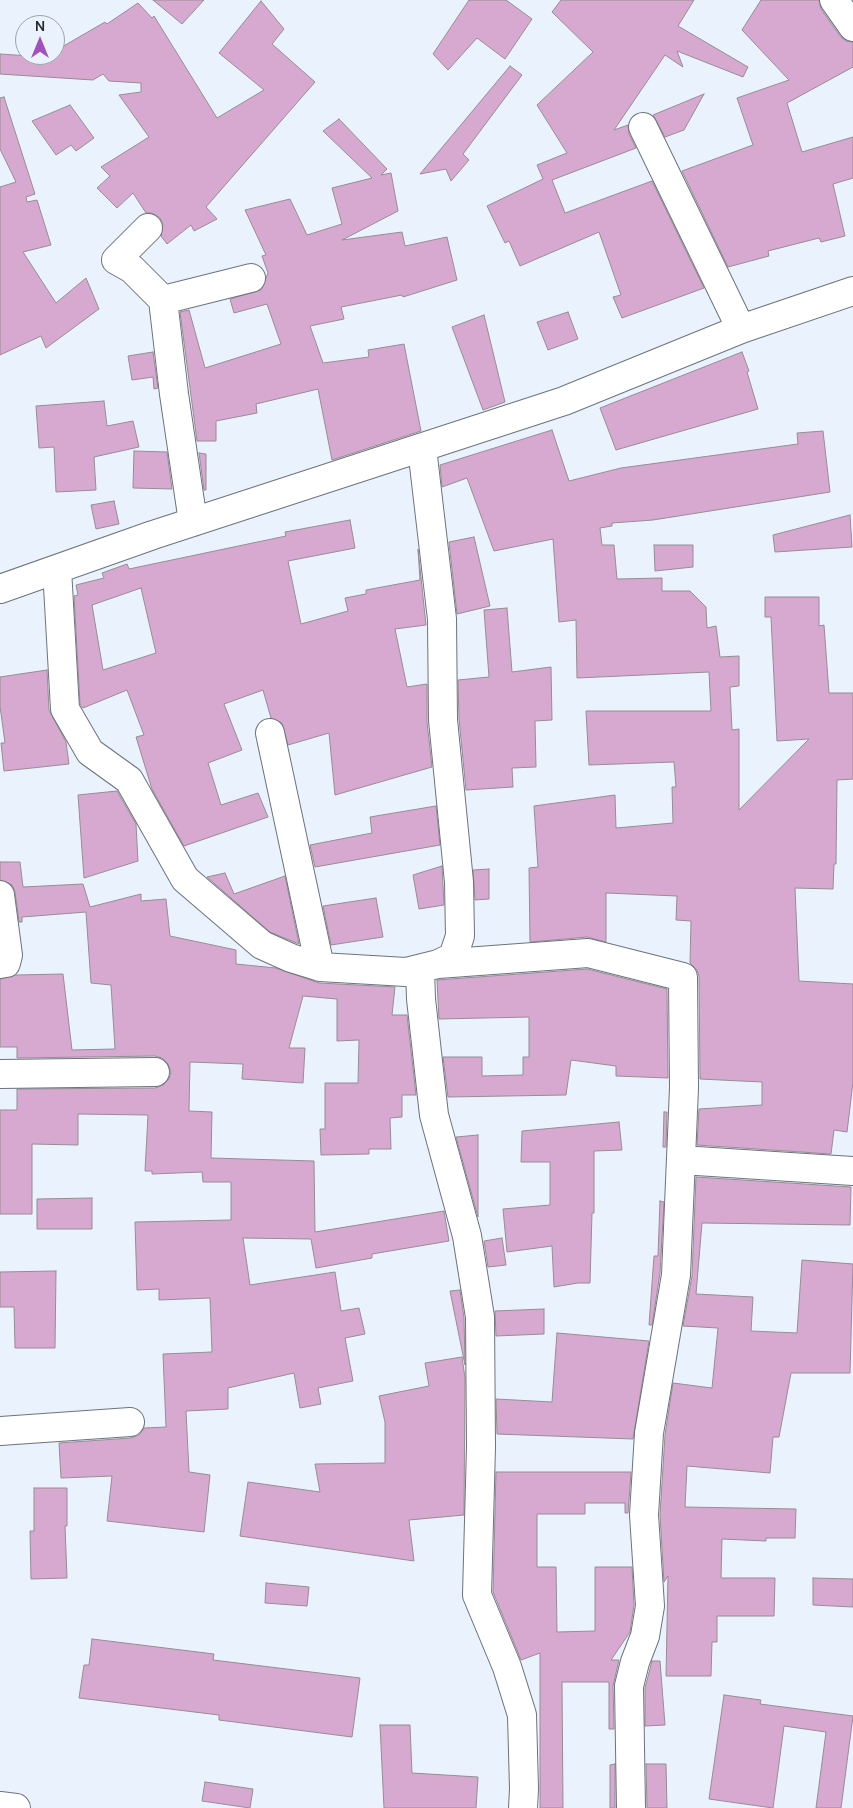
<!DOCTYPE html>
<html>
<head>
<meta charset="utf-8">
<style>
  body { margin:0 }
  #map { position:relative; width:853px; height:1808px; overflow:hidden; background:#eaf3fd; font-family:Manrope,sans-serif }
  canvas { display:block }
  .north { position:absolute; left:15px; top:15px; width:50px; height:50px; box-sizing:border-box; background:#eaf3fd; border:1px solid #9ca3aa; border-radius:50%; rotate:0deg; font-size:14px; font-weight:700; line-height:20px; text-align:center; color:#272a2e }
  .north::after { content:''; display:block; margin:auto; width:18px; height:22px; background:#a350bf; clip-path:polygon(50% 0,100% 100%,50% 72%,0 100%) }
</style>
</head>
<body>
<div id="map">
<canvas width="853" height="1808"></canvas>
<div class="north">N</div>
</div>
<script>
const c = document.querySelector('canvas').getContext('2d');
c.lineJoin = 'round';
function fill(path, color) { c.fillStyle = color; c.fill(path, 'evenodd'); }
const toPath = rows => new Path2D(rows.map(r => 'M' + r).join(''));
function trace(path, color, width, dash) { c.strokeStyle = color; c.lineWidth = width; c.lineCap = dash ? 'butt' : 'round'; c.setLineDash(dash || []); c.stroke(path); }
const building = toPath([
  [153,0,204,0,182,24,153,0],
  [469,0,506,0,532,19,505,59,477,38,448,70,433,54,469,0],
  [561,0,694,0,678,26,748,67,743,77,677,51,683,67,665,55,614,130,628,125,629,134,636,148,552,180,565,213,652,181,704,288,622,318,613,297,621,295,599,232,520,266,509,241,505,243,487,206,543,179,537,165,567,153,537,105,593,52,552,12,561,0],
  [761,0,819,0,821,9,840,36,846,41,853,42,853,67,787,103,802,152,853,137,853,178,833,184,845,236,821,242,819,238,768,251,769,256,728,267,682,171,753,145,737,98,789,80,742,30,761,0],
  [261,1,284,29,272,44,315,82,206,207,217,219,194,231,191,225,167,244,161,236,163,224,160,218,152,213,146,213,133,193,117,208,97,188,110,176,101,167,149,137,119,95,141,92,141,83,109,81,103,74,93,80,0,74,0,54,45,57,55,55,55,51,105,22,107,24,138,3,152,18,154,16,217,118,264,90,219,53,261,1],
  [510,66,522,75,463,154,469,160,451,181,446,169,420,174,510,66],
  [704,94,684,130,665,137,653,115,704,94],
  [4,97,35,194,26,197,27,202,37,200,51,245,23,252,56,303,86,278,99,309,46,348,41,336,0,355,0,187,16,182,0,149,0,98,4,97],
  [70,105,94,138,76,151,71,145,56,155,32,121,70,105],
  [339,119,387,169,381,175,391,173,398,211,342,240,402,232,405,246,447,237,457,280,403,297,402,295,341,307,344,319,310,326,323,363,369,357,368,350,404,344,421,431,332,460,318,389,256,404,257,413,216,421,216,441,197,441,180,312,189,310,205,368,281,344,267,304,234,313,230,299,261,290,268,273,262,256,266,255,245,210,290,199,307,235,342,224,332,188,372,178,323,131,339,119],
  [568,312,578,339,548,350,537,322,568,312],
  [484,315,505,402,483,410,452,327,484,315],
  [153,352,158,388,154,389,153,377,132,380,128,356,153,352],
  [742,352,749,371,747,372,758,409,616,450,600,408,742,352],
  [104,401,107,426,133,421,139,447,94,457,96,490,56,492,54,447,39,448,36,406,104,401],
  [552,430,569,481,621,468,798,444,797,433,823,431,830,492,653,520,612,523,612,526,600,528,602,545,614,545,617,579,662,578,662,591,690,591,706,607,707,628,716,626,720,657,739,656,739,686,730,687,732,730,739,729,739,810,809,739,777,741,771,617,765,617,765,597,819,597,819,626,824,625,829,693,853,693,853,779,837,780,836,864,834,864,833,889,795,888,799,981,853,984,853,1082,847,1132,834,1130,831,1154,697,1145,699,1109,762,1105,762,1082,700,1079,699,976,697,970,690,963,691,921,676,920,677,896,606,893,606,942,587,937,530,942,529,868,538,867,534,806,615,795,616,828,673,823,672,787,676,787,674,762,589,765,586,711,711,711,709,672,577,678,576,620,559,622,553,539,494,551,467,478,442,487,440,465,552,430],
  [134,451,167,452,172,489,133,488,134,451],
  [199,453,206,454,206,490,204,490,199,453],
  [114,501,119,524,96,529,91,505,114,501],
  [850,515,852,547,775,552,773,535,850,515],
  [350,520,355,548,288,561,301,624,348,611,345,598,366,594,366,590,420,580,418,549,426,625,395,629,407,687,427,684,427,722,432,767,335,795,329,733,288,745,282,723,271,718,263,690,224,704,242,750,208,763,221,805,258,793,268,817,184,846,152,789,136,737,144,735,127,690,83,708,80,704,74,596,78,595,76,585,104,578,102,573,127,564,129,569,286,536,285,532,350,520],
  [141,588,156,653,103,670,92,605,141,588],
  [474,537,490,606,457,614,449,542,474,537],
  [654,545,693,545,693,567,655,571,654,545],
  [507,608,512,672,551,667,552,720,535,721,536,767,512,768,513,787,466,790,459,719,458,680,489,677,484,610,507,608],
  [47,670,49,710,66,742,69,764,4,771,1,743,5,743,0,706,0,677,47,670],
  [117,791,136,824,138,861,84,878,78,795,117,791],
  [436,806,440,845,315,867,310,845,372,833,370,817,436,806],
  [0,862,20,862,23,887,83,884,90,907,141,894,141,901,166,899,170,936,236,950,236,964,276,968,319,983,395,987,392,1015,407,1015,416,1095,402,1095,402,1117,390,1118,391,1149,369,1149,369,1154,321,1155,320,1129,325,1129,325,1083,358,1083,359,1040,337,1041,337,999,303,996,289,1048,305,1048,303,1083,242,1079,243,1064,190,1062,189,1111,212,1112,211,1158,314,1161,315,1232,444,1211,449,1241,372,1254,372,1258,316,1268,311,1239,243,1238,250,1285,335,1272,341,1311,359,1308,365,1334,345,1338,353,1381,318,1388,321,1404,300,1408,294,1373,228,1388,228,1409,186,1411,189,1472,210,1475,204,1532,107,1521,112,1476,61,1478,59,1443,131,1438,139,1435,144,1428,166,1427,163,1354,212,1352,210,1298,159,1300,159,1289,137,1290,135,1222,231,1220,231,1182,203,1182,202,1172,152,1174,152,1171,145,1171,148,1115,78,1114,78,1145,32,1144,32,1214,0,1214,0,1110,17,1110,17,1089,155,1088,163,1085,169,1079,171,1072,168,1064,162,1058,155,1056,17,1058,17,1047,0,1047,0,979,16,975,63,974,72,1050,115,1049,111,985,91,983,86,912,22,917,22,922,19,922,15,892,12,885,0,880,0,862],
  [442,866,444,905,419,909,413,875,442,866],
  [489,869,489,899,475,900,473,870,489,869],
  [225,873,234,894,285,876,299,944,270,932,207,877,225,873],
  [376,898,383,937,331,945,323,906,376,898],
  [587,969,667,989,668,1078,616,1076,616,1066,571,1060,566,1095,448,1097,443,1057,482,1057,482,1076,523,1075,523,1057,529,1057,529,1017,439,1019,437,980,587,969],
  [664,1112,667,1112,666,1147,663,1147,664,1112],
  [619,1122,622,1150,594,1151,594,1213,592,1213,590,1283,578,1283,554,1287,552,1246,507,1252,503,1209,550,1205,550,1162,521,1162,522,1131,619,1122],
  [478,1135,478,1217,456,1137,478,1135],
  [696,1177,851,1187,850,1225,702,1223,696,1294,753,1297,751,1331,797,1333,802,1260,853,1264,850,1373,791,1373,779,1437,773,1437,770,1473,687,1466,685,1507,796,1509,795,1538,766,1538,766,1541,722,1539,721,1578,775,1578,774,1616,717,1616,717,1642,712,1642,711,1676,666,1676,668,1576,664,1582,660,1515,665,1435,673,1383,712,1388,718,1328,683,1326,692,1276,696,1177],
  [92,1198,92,1229,37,1229,37,1199,92,1198],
  [660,1201,664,1202,660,1273,652,1325,649,1325,654,1256,658,1256,660,1201],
  [502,1238,506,1265,488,1267,484,1241,502,1238],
  [56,1271,55,1348,15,1348,14,1307,0,1307,0,1272,56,1271],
  [460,1290,464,1318,465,1365,450,1291,460,1290],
  [544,1309,544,1334,496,1336,495,1311,544,1309],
  [557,1333,649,1341,633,1439,497,1434,496,1399,552,1402,557,1333],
  [462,1357,465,1378,464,1515,409,1520,414,1561,240,1536,248,1482,320,1492,315,1464,385,1463,385,1422,379,1396,429,1386,425,1363,462,1357],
  [496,1472,631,1472,628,1513,625,1513,625,1503,585,1503,585,1514,537,1514,537,1567,556,1567,557,1632,595,1631,595,1567,632,1567,634,1605,630,1632,611,1660,619,1660,613,1686,614,1729,609,1729,609,1682,562,1682,563,1808,540,1808,540,1653,521,1660,493,1592,496,1472],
  [34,1488,67,1488,67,1526,65,1526,67,1578,31,1579,30,1531,34,1531,34,1488],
  [813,1578,853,1579,853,1607,813,1605,813,1578],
  [266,1583,309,1587,307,1606,265,1603,266,1583],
  [92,1639,214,1654,213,1660,360,1678,352,1737,219,1720,219,1715,79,1698,84,1665,89,1665,92,1639],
  [652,1661,660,1661,665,1725,645,1726,645,1688,652,1661],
  [724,1695,761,1700,760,1704,853,1716,841,1808,816,1808,826,1732,784,1726,773,1808,709,1799,724,1695],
  [380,1725,410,1725,412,1773,478,1777,476,1808,384,1808,380,1725],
  [615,1764,615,1808,610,1808,610,1765,615,1764],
  [646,1764,666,1764,667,1808,647,1808,646,1764],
  [205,1782,253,1789,250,1808,202,1801,205,1782]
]);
fill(building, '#d8a9d0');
trace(building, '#968c94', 1);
const minor = toPath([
  [834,0,853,27],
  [643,127,741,329],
  [148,228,116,260,132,269,163,300,174,394,193,522],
  [163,300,251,278],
  [57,569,65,709,90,752,129,780,185,879,262,945,291,958,320,967,406,972,438,964,453,957,460,936,459,882,443,720,442,619,422,448],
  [0,589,153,535,564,401,741,329,853,291],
  [270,733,320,967],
  [0,895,8,955,6,963,0,964],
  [438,964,588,953,683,977,684,1088,676,1275,649,1433,644,1515,650,1606,645,1636,635,1662,629,1686,631,1808],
  [420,969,421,999,434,1115,467,1236,480,1317,481,1447,477,1595,507,1667,522,1715,524,1789,523,1808],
  [0,1074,155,1072],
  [681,1160,853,1171],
  [0,1431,130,1422],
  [0,1806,16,1808]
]);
trace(minor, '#6c737c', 30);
trace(minor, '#fff', 28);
</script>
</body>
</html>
